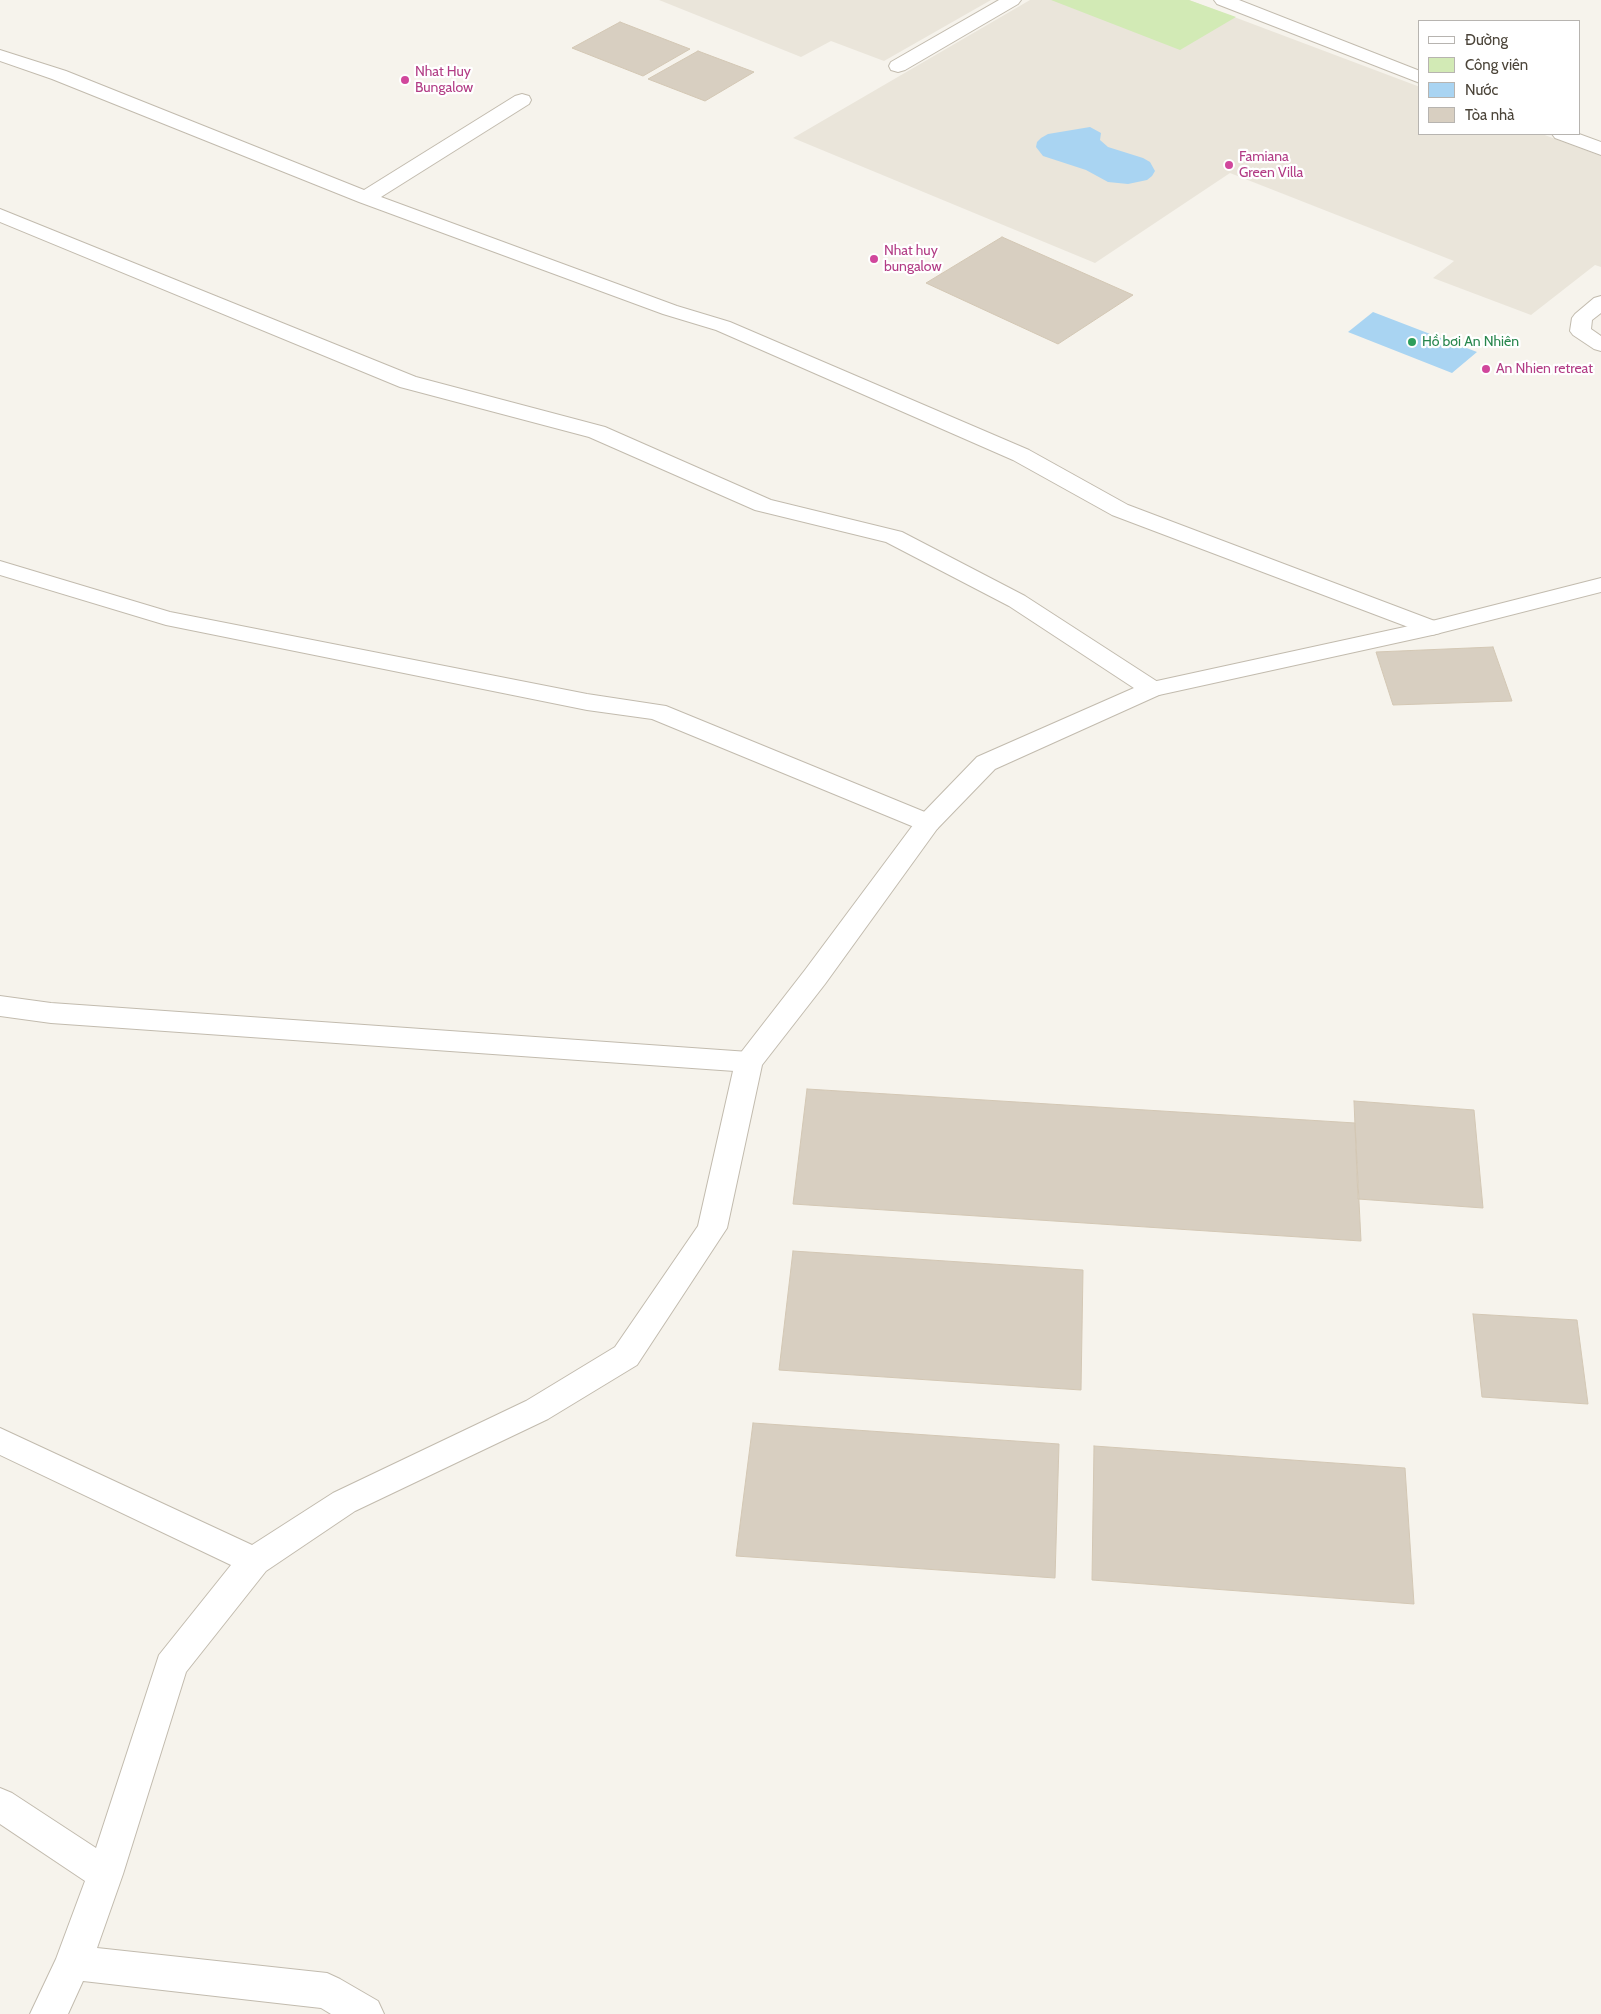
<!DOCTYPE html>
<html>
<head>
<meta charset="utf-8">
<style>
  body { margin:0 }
  #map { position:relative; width:1601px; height:2014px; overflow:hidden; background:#f6f3ec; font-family:Cabin,sans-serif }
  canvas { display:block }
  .legend { position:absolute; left:1418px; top:20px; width:162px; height:115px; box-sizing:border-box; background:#fff; border:1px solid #b7b4b0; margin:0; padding:6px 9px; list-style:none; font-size:15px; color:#4b4439 }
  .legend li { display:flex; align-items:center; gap:10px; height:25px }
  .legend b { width:25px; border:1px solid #b7b4b0 }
</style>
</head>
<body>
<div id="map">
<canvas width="1601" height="2014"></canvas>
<ul class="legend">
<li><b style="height:6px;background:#fff"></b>Đường</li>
<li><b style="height:14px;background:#d2eab5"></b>Công viên</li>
<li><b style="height:14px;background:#a9d4f2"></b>Nước</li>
<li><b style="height:14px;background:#d8cfc1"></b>Tòa nhà</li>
</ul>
</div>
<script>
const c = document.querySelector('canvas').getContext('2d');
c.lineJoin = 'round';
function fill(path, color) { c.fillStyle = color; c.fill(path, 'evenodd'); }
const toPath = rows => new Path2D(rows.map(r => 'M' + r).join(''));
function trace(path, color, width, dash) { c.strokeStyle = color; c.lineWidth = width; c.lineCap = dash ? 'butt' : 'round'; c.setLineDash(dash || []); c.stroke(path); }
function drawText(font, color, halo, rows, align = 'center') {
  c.font = font + ' Cabin,sans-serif'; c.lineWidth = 4.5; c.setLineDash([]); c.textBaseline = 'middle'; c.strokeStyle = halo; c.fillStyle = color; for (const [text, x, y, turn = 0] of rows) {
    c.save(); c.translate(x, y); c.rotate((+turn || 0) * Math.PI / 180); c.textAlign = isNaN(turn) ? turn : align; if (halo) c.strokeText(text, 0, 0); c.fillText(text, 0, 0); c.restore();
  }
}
fill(toPath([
  [659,0,991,0,884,61,831,41,801,57],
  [1030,0,1189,0,1420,87,1420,134,1542,134,1601,156,1601,267,1595,265,1531,315,1433,278,1454,261,1230,173,1095,263,793,138]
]), '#eae5da');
fill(toPath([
  [1051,0,1189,0,1236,17,1180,50]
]), '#d2eab5');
fill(toPath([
  [1090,127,1101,133,1100,140,1108,147,1143,158,1150,162,1155,171,1152,176,1147,180,1128,184,1108,182,1086,170,1043,156,1036,147,1037,142,1041,138,1048,134],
  [1373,312,1477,352,1452,373,1348,332]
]), '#a9d4f2');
const building = toPath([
  [620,22,690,49,643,76,572,48,620,22],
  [698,51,754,72,705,101,648,79,698,51],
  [1002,237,1133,295,1058,344,926,283,1002,237],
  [1493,647,1512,701,1393,705,1376,652,1493,647],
  [807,1089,1355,1123,1361,1241,793,1204,807,1089],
  [1354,1101,1474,1110,1483,1208,1358,1199,1354,1101],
  [793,1251,1083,1270,1081,1390,779,1370,793,1251],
  [1473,1314,1577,1320,1588,1404,1482,1397,1473,1314],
  [753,1423,1059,1444,1055,1578,736,1556,753,1423],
  [1094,1446,1405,1468,1414,1604,1092,1580,1094,1446]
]);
fill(building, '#d8cfc1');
trace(building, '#d3c7b4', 1);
const service = toPath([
  [999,0,1021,0,1018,4,905,70,898,72,891,70,889,66,891,62,999,0],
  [1214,0,1239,0,1420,71,1420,83,1217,4,1214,0],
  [0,50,66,71,364,190,515,96,522,94,529,96,531,100,529,104,381,197,677,306,730,322,1029,450,1128,505,1440,623,1444,628,1440,633,1432,635,1424,633,1112,515,1013,460,716,330,663,314,359,202,52,79,0,61,0,50],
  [1552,134,1579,134,1601,142,1601,155,1555,138,1552,134],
  [0,209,416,377,605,427,771,500,902,532,1025,596,1161,684,1164,689,1161,694,1152,697,1143,694,1009,606,886,542,755,510,589,437,400,387,0,222,0,209],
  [1601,296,1601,313,1592,320,1591,329,1601,336,1601,351,1594,349,1573,335,1570,331,1572,318,1575,314,1594,298,1601,296],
  [0,561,170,612,587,694,666,706,937,817,941,823,937,829,928,832,919,829,652,719,587,710,166,625,0,575,0,561],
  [0,996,51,1003,749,1052,759,1055,763,1062,759,1069,749,1072,51,1023,0,1016,0,996]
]);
const minor = toPath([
  [1601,578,1601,592,1432,635,1159,695,995,769,937,829,825,984,762,1065,727,1228,637,1365,548,1419,355,1511,266,1571,186,1672,123,1874,97,1948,327,1973,340,1979,378,2001,384,2014,331,2014,321,2008,83,1981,68,2014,30,2014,56,1959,85,1881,0,1824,0,1788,12,1793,96,1848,159,1655,231,1565,0,1455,0,1428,252,1545,333,1493,526,1401,615,1347,698,1226,735,1062,739,1055,805,970,919,817,977,757,1143,684,1432,621,1601,578]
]);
trace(service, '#c2bbae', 2);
trace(minor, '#c2bbae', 2);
fill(service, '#fff');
fill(minor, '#fff');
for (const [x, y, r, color] of [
  [405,80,5,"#d1479c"],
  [1229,165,5,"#d1479c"],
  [874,259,5,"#d1479c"],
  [1412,342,5,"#2e9e5b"],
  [1486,369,5,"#d1479c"]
]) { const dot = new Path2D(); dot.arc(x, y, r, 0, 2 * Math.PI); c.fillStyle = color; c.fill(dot); trace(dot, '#fff', 2); }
drawText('14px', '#b23c85', '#fff', [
  ["Nhat Huy",415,72],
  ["Bungalow",415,88],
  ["Famiana",1239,157],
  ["Green Villa",1239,173],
  ["Nhat huy",884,251],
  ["bungalow",884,267],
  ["An Nhien retreat",1496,369]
], 'left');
drawText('14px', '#27864d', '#fff', [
  ["Hồ bơi An Nhiên",1422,342]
], 'left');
</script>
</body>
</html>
